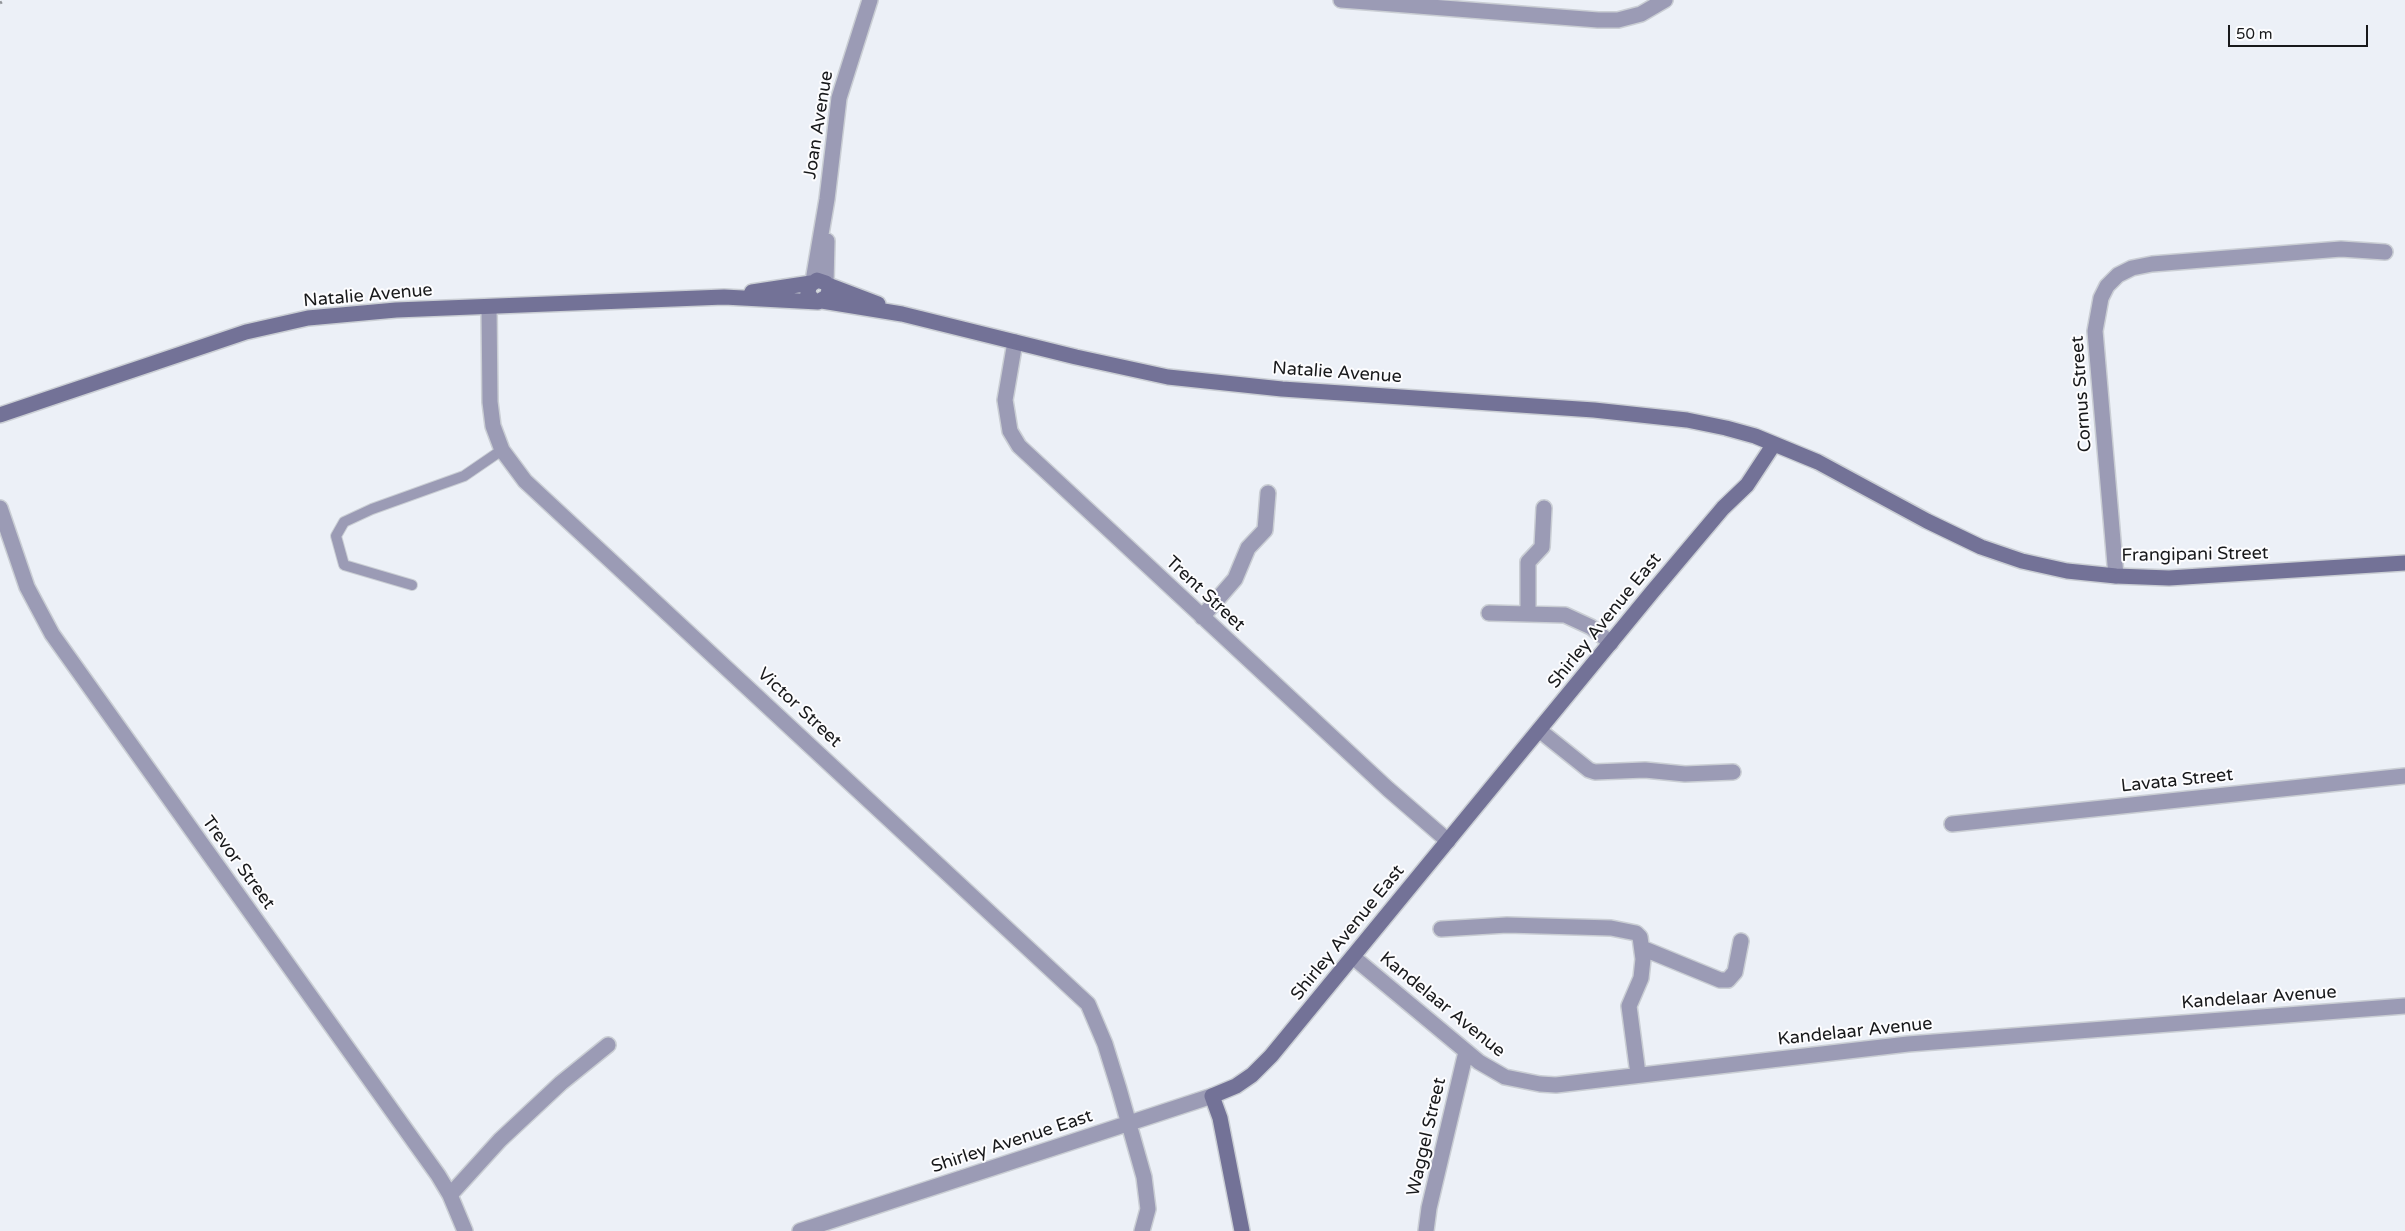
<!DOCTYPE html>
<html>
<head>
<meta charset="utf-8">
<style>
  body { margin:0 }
  #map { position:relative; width:2405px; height:1231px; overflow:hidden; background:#ecf0f7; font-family:"Varela Round",sans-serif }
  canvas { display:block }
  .scale { position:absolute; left:2228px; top:25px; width:140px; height:22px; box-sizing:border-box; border:2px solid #18191b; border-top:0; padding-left:6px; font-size:15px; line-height:18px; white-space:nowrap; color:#18191b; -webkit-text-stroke:4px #fdfdff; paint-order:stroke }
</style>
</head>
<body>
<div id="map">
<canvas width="2405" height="1231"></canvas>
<div class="scale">50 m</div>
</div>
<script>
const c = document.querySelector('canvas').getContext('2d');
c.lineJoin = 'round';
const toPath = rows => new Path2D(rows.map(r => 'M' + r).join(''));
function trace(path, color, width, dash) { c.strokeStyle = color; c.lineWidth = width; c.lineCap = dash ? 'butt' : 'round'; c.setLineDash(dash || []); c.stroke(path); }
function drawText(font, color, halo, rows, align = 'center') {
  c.font = font + ' "Varela Round",sans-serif'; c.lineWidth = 4; c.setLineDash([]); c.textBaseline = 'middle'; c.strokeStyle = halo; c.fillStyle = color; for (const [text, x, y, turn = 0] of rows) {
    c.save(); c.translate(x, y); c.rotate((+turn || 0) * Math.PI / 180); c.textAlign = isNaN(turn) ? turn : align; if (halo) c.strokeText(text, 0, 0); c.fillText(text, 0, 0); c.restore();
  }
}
const lane = toPath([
  [412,585,344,565,336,536,344,522,372,509,464,476,502,450]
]);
const street = toPath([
  [1341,0,1598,20,1618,20,1641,14,1665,0],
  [813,281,827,199,839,98,870,0],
  [826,283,827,241],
  [489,307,490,402,493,426,502,450,525,481,1088,1004,1105,1044,1119,1089,1144,1177,1148,1209,1142,1231],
  [1015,342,1005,400,1010,431,1019,446,1388,789,1448,841],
  [0,508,27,587,52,634,438,1175,450,1195,465,1231],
  [2116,576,2095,331,2101,298,2107,286,2118,275,2132,268,2152,264,2341,249,2385,252],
  [1489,613,1565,615,1591,627,1611,643],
  [1528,613,1528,562,1542,547,1544,508],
  [1202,617,1235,579,1248,548,1265,530,1268,493],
  [1539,730,1589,770,1595,772,1645,770,1685,774,1733,772],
  [1952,824,2405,776],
  [1441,929,1507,925,1611,928,1636,933,1640,937,1643,959,1641,978,1629,1006,1638,1074],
  [1642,948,1720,980,1728,980,1735,972,1741,941],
  [1353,957,1479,1062,1505,1077,1540,1084,1556,1085,1908,1044,2405,1006],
  [450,1195,500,1140,561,1083,608,1045],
  [800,1231,1212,1096],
  [1426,1231,1429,1208,1466,1052]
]);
const secondary = toPath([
  [828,285,878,304],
  [752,292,811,283],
  [822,301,902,314,1076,357,1168,377,1282,389,1594,410,1687,420,1726,428,1755,436,1818,462,1927,521,1981,547,2022,561,2067,571,2116,576,2169,578,2405,563],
  [0,415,246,332,308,318,396,310,724,297,818,302,828,296,829,288,826,283,817,280,809,286,808,294,813,300],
  [1242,1231,1220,1118,1212,1096,1236,1086,1252,1075,1271,1056,1653,591,1723,508,1747,485,1774,444]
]);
trace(lane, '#caced4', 12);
trace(street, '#caced4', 18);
trace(secondary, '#caced4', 18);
trace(toPath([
  [0,3,2,2]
]), '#919499', 3, [5, 2.5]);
trace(lane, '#9b9bb5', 10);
trace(street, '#9b9bb5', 15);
trace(secondary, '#737297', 15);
drawText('18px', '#18191b', '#fdfdff', [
  ["Joan Avenue",819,125,-81],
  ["Natalie Avenue",368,296,-5],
  ["Natalie Avenue",1337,373,4],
  ["Cornus Street",2082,394,-94],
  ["Frangipani Street",2195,555,-1],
  ["Trent Street",1205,594,43],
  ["Shirley Avenue East",1605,621,-51],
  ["Victor Street",799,708,43],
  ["Lavata Street",2177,781,-6],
  ["Trevor Street",238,863,54],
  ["Shirley Avenue East",1348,933,-51],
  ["Kandelaar Avenue",2259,998,-4],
  ["Kandelaar Avenue",1442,1005,39],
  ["Kandelaar Avenue",1855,1032,-6],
  ["Waggel Street",1427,1137,-77],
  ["Shirley Avenue East",1012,1142,-18]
]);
</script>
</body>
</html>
